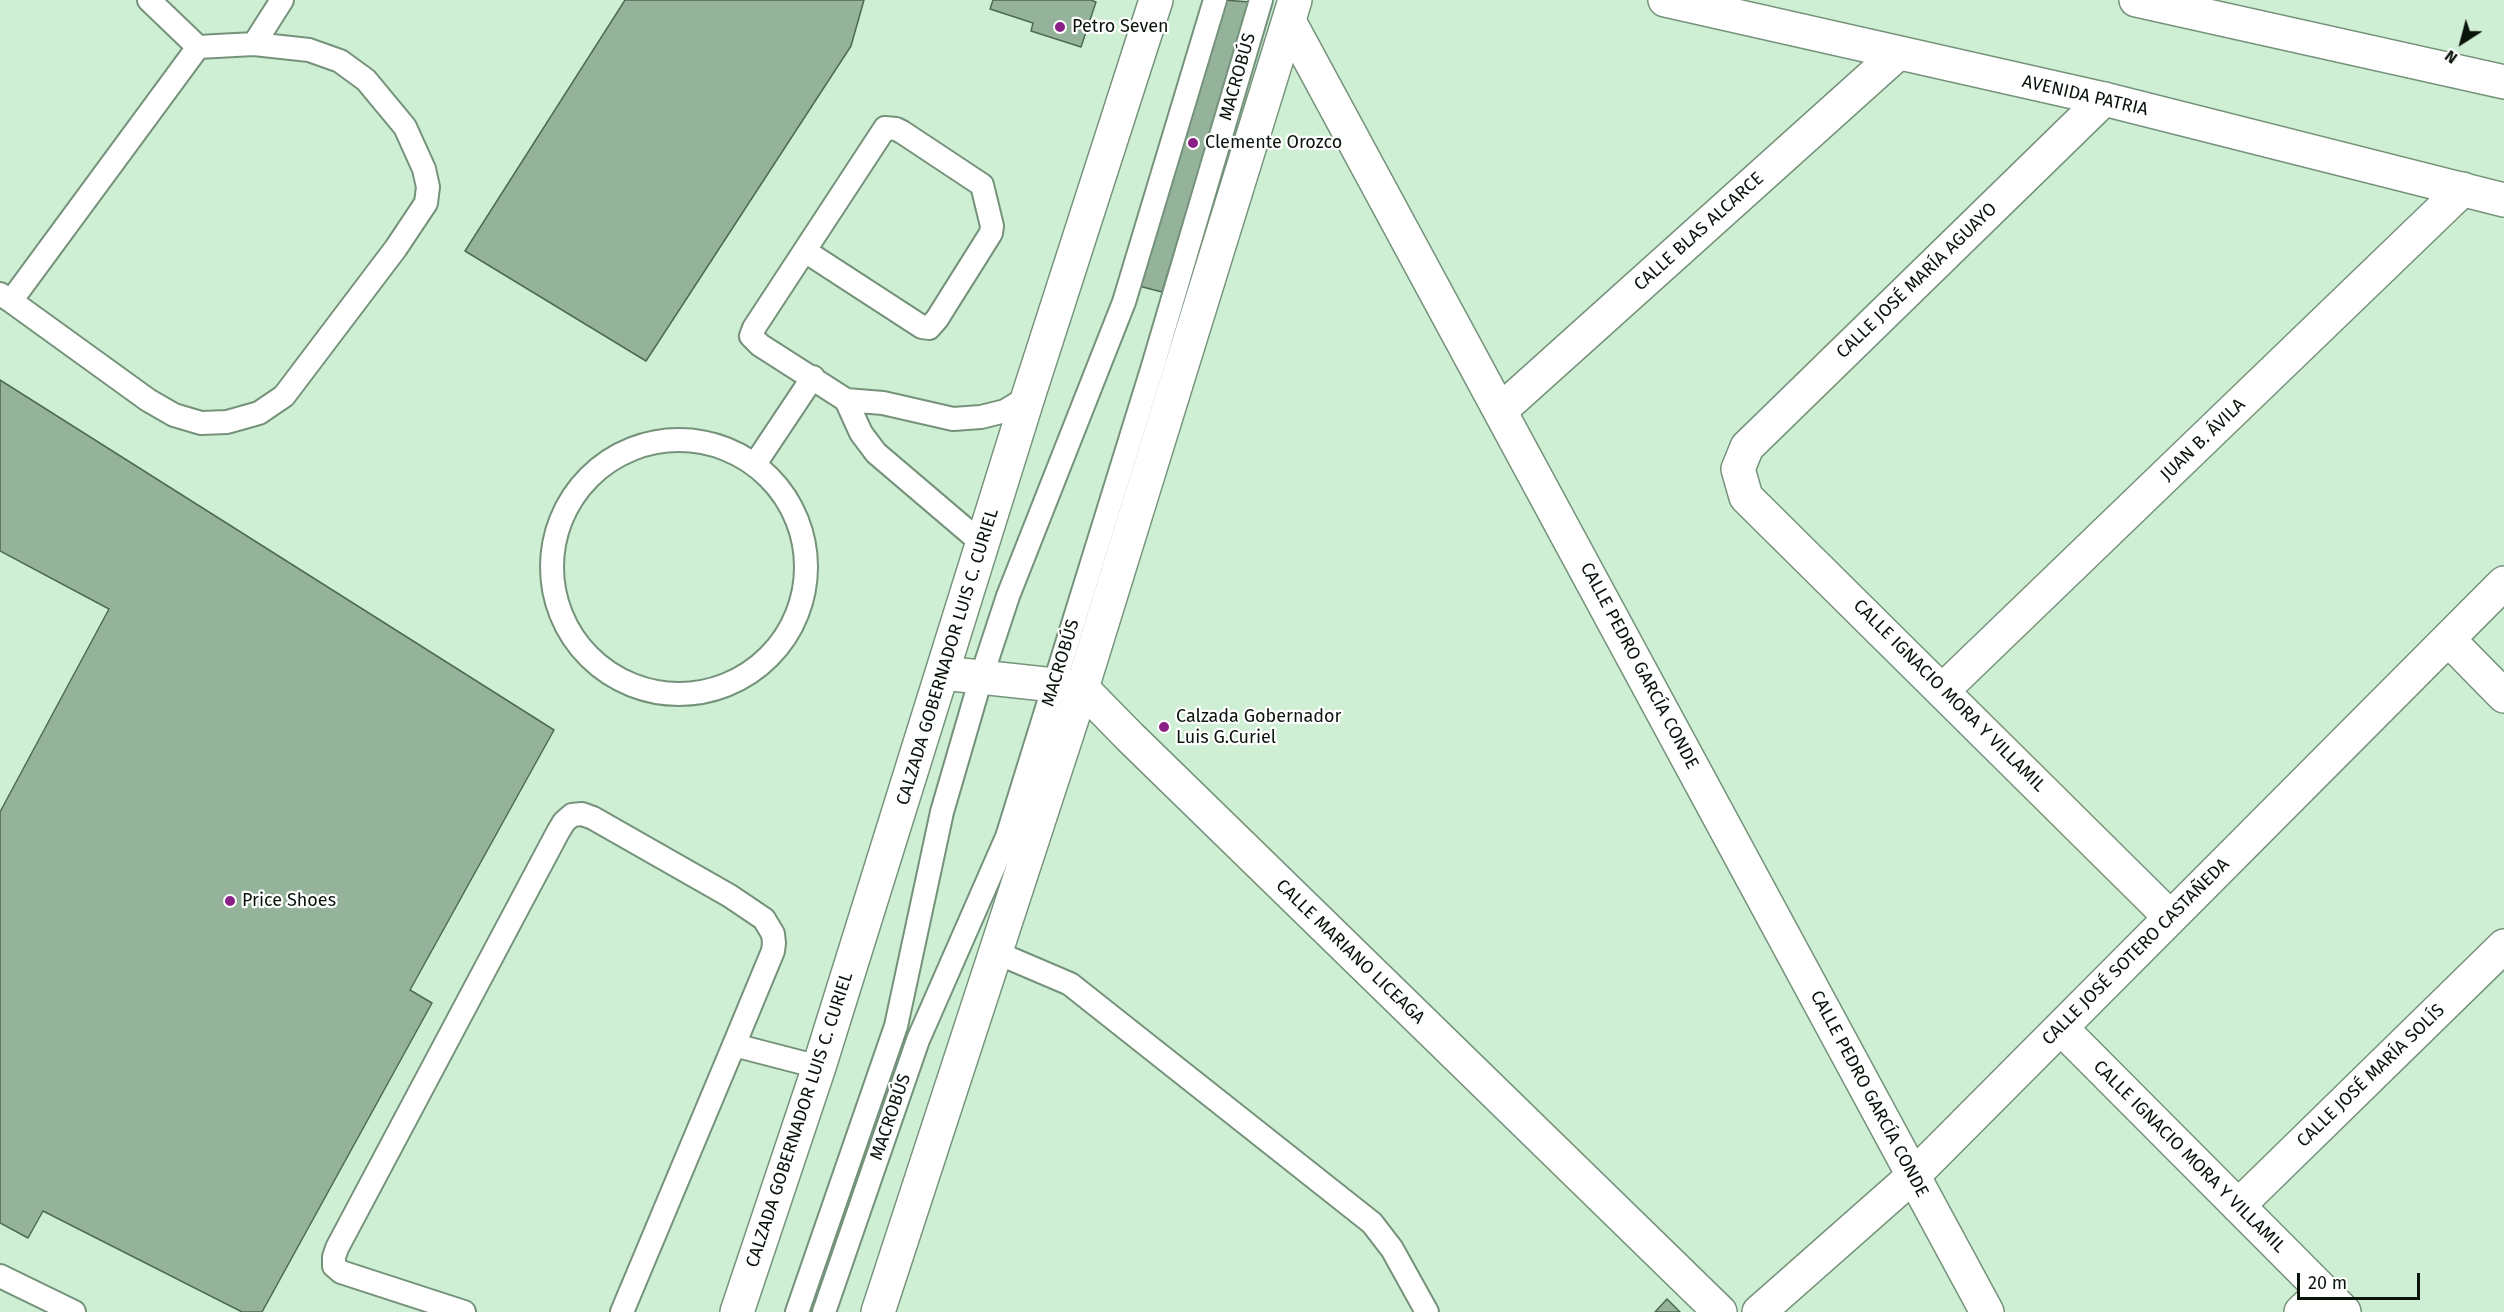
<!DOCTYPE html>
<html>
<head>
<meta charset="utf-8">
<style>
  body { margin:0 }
  #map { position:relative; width:2504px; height:1312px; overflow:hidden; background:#cfefd4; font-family:"Fira Sans",sans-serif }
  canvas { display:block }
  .north { position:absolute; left:2432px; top:12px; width:60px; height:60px; -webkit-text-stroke:4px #fff; paint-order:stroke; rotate:216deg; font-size:16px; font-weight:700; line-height:24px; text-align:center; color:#09140b }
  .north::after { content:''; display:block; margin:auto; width:21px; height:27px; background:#09140b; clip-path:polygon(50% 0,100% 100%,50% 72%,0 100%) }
  .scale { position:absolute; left:2297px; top:1273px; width:123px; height:27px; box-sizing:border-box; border:3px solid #09140b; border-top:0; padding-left:8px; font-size:18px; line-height:21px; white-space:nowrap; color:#09140b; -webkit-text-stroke:4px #fff; paint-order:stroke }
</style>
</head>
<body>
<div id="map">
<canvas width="2504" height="1312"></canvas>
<div class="north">N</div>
<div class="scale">20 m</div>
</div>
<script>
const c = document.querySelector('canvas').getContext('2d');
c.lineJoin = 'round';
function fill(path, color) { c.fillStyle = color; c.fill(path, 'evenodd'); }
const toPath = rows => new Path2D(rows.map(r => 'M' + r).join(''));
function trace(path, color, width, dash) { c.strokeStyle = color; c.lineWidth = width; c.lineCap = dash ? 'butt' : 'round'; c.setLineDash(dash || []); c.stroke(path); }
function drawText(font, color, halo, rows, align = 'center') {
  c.font = font + ' "Fira Sans",sans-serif'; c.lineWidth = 4.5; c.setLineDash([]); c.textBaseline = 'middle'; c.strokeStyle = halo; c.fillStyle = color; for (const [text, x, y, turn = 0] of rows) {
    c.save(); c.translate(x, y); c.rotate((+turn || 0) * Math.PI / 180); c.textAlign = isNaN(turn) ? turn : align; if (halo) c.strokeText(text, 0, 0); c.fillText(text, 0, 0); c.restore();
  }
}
const building = toPath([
  [625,0,864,0,851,46,646,361,465,251,625,0],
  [993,0,1091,0,1096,2,1081,47,1031,31,1033,23,990,9,993,0],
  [1223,0,1250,2,1162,292,1135,285,1223,0],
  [0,380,554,730,410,990,432,1003,262,1312,242,1312,43,1211,28,1238,0,1223,0,812,109,609,0,551,0,380],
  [1667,1299,1680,1312,1655,1312,1667,1299]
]);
fill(building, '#95b39a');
trace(building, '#4e6a53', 1.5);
const lane = toPath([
  [149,0,198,47,254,44,282,0],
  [805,251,922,327,929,328,937,319,991,233,992,226,982,185,902,132,896,129,885,128,754,328,751,336,760,345,846,400,861,433,876,453,984,545],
  [0,294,11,301,198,47],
  [11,301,148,400,174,415,201,423,227,422,259,413,284,396,396,248,426,203,428,187,424,169,405,127,366,80,340,61,309,50,254,44],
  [846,400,883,403,953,419,981,417,1005,411,1028,397],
  '552 567a127 127 0 1 1 254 0a127 127 0 1 1-254 0Z',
  [755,464,813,377],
  [995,952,1070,984,1372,1223,1392,1249,1427,1312],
  [734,1045,819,1067],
  [0,1276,74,1312],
  [464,1312,341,1272,334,1266,334,1257,337,1248,558,832,564,822,572,815,582,814,593,818,730,896,764,919,773,934,774,943,773,951,734,1045,622,1312],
  [797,1312,896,1026,942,812,981,678,1008,596,1124,302,1215,0],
  [824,1312,918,1040,1007,837,1153,366,1261,0]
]);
const street = toPath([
  [2104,99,1747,447,1738,469,1746,497,2170,917],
  [1501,410,1897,54],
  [2448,639,2504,696],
  [943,673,1082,688,1130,737,1720,1312],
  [1943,690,2463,189],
  [2061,1028,2344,1312],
  [2238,1206,2504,946],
  [1759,1312,1913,1176,2504,583],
  [2301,1312,2323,1291]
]);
const secondary = toPath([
  [1665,0,2104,99,2504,200],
  [2136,0,2504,82],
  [1289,21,1987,1312]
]);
const primary = toPath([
  [737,1312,819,1067,1028,397,1156,0],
  [878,1312,1082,688,1295,0]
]);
trace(lane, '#75927a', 26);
trace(street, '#75927a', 36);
trace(secondary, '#75927a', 36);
trace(primary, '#75927a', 36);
trace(lane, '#fff', 22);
trace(street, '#fff', 33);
trace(secondary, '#fff', 33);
trace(primary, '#fff', 33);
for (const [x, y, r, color] of [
  [1060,27,6,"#8a2086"],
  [1193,143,6,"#8a2086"],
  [1164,727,6,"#8a2086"],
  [230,901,6,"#8a2086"]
]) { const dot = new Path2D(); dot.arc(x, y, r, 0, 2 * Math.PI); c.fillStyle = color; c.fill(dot); trace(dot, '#fff', 2); }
drawText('18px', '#09140b', '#fff', [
  ["Petro Seven",1072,27],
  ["Clemente Orozco",1205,143],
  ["Calzada Gobernador",1176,717],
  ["Luis G.Curiel",1176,738],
  ["Price Shoes",242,901]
], 'left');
drawText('18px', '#09140b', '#fff', [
  ["MACROBÚS",1238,77,-74],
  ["AVENIDA PATRIA",2085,96,13],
  ["CALLE BLAS ALCARCE",1699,232,-42],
  ["CALLE JOSÉ MARÍA AGUAYO",1917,281,-44],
  ["JUAN B. ÁVILA",2203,440,-44],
  ["CALZADA GOBERNADOR LUIS C. CURIEL",948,657,-73],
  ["MACROBÚS",1061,663,-73],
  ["CALLE PEDRO GARCÍA CONDE",1639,666,62],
  ["CALLE IGNACIO MORA Y VILLAMIL",1949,696,45],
  ["CALLE MARIANO LICEAGA",1350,952,44],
  ["CALLE JOSÉ SOTERO CASTAÑEDA",2136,952,-45],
  ["CALLE JOSÉ MARÍA SOLÍS",2371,1076,-44],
  ["CALLE PEDRO GARCÍA CONDE",1869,1094,62],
  ["MACROBÚS",891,1117,-71],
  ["CALZADA GOBERNADOR LUIS C. CURIEL",800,1120,-72],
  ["CALLE IGNACIO MORA Y VILLAMIL",2189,1157,45]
]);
</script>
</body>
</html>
